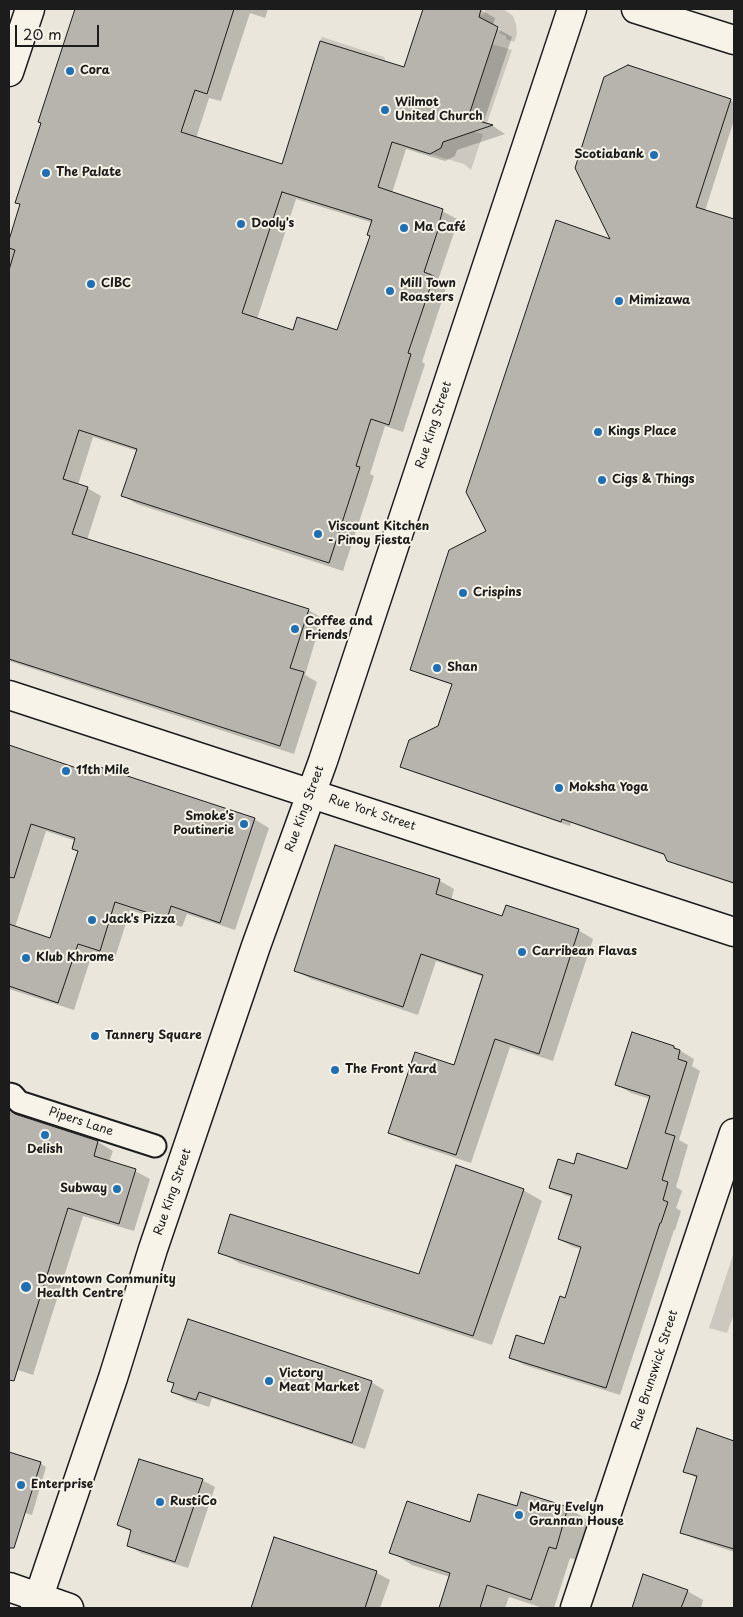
<!DOCTYPE html>
<html>
<head>
<meta charset="utf-8">
<style>
  body { margin:0 }
  #map { position:relative; width:743px; height:1617px; overflow:hidden; background:#eae6dc; font-family:"Playpen Sans",sans-serif }
  canvas { display:block }
  .frame { position:absolute; inset:0; border:10px solid #1c1c1c; pointer-events:none }
  .scale { position:absolute; left:15px; top:25px; width:84px; height:22px; box-sizing:border-box; border:2px solid #1c1c1c; border-top:0; padding-left:6px; font-size:15px; line-height:18px; white-space:nowrap; color:#1c1c1c; -webkit-text-stroke:4px #f7f3e8; paint-order:stroke }
</style>
</head>
<body>
<div id="map">
<canvas width="743" height="1617"></canvas>
<div class="frame"></div>
<div class="scale">20 m</div>
</div>
<script>
const c = document.querySelector('canvas').getContext('2d');
c.lineJoin = 'round';
function fill(path, color) { c.fillStyle = color; c.fill(path, 'evenodd'); }
const toPath = rows => new Path2D(rows.map(r => 'M' + r).join(''));
function trace(path, color, width, dash) { c.strokeStyle = color; c.lineWidth = width; c.lineCap = dash ? 'butt' : 'round'; c.setLineDash(dash || []); c.stroke(path); }
function drawText(font, color, halo, rows, align = 'center') {
  c.font = font + ' "Playpen Sans",sans-serif'; c.lineWidth = 4; c.setLineDash([]); c.textBaseline = 'middle'; c.strokeStyle = halo; c.fillStyle = color; for (const [text, x, y, turn = 0] of rows) {
    c.save(); c.translate(x, y); c.rotate((+turn || 0) * Math.PI / 180); c.textAlign = isNaN(turn) ? turn : align; if (halo) c.strokeText(text, 0, 0); c.fillText(text, 0, 0); c.restore();
  }
}
fill(toPath([
  [485,9,501,9,505,10,513,16,516,24,517,34,514,42,506,39,506,36,499,33,501,31,499,28,477,22,479,14,483,15,485,13],
  [322,37,384,57,386,62,320,41],
  [492,44,512,50,486,126,478,121,468,118],
  [447,130,461,136,464,135,464,130,483,134,471,170,464,164,430,154,441,148],
  [734,1252,734,1314,727,1333,709,1328]
]), '#ccc8c0');
fill(toPath([
  [76,9,268,9,265,18,250,13,221,101,209,98,196,138,283,166,405,69,424,9,437,9,451,16,453,9,476,9,481,10,495,18,493,26,512,37,483,124,493,126,505,134,457,150,455,156,445,161,406,149,392,193,442,211,457,219,453,229,455,230,438,280,447,285,422,362,425,364,403,432,385,426,370,474,374,476,343,571,137,504,123,496,137,451,93,437,78,485,87,488,101,496,87,540,308,610,322,618,305,675,317,682,294,754,9,661,9,244,21,205,17,202,42,123,40,121],
  [296,199,373,223,371,236,338,332,294,331,257,319],
  [628,67,734,102,734,120,705,211,734,220,734,884,677,865,668,860,666,856,571,823,570,826,410,771,402,766,439,727,453,685,420,674,411,669,488,532,613,241],
  [9,746,95,775,254,819,269,828,235,930,187,914,182,927,130,910,115,958,93,951,74,1010,9,989],
  [46,831,76,841,73,849,79,852,51,939,15,927],
  [336,847,440,881,454,889,451,901,503,918,578,930,593,939,553,1061,510,1047,471,1163,405,1141,390,1132,455,1066,484,977,436,961,418,1015,311,979,296,971],
  [674,1047,694,1059,692,1066,700,1071,679,1140,688,1145,676,1187,682,1191,676,1208,681,1211,675,1230,674,1230,620,1395,524,1365,510,1357,545,1346,565,1299,581,1249,573,1247,559,1239,573,1198,565,1195,551,1187,574,1166,628,1170,650,1099,631,1093,617,1085],
  [9,1109,23,1118,98,1142,113,1151,109,1162,135,1171,150,1179,134,1231,83,1216,33,1375,9,1367],
  [523,1190,542,1201,492,1345,239,1263,220,1252,420,1276],
  [168,1380,371,1382,384,1390,365,1449,212,1398,209,1407,185,1399,172,1391,175,1384],
  [698,1430,734,1442,734,1552,695,1539,682,1532,698,1479,685,1471],
  [9,1453,40,1463,46,1467,32,1515,9,1508],
  [202,1480,215,1487,188,1568,141,1553,128,1545,132,1532,118,1525],
  [522,1494,568,1508,589,1521,577,1560,570,1558,554,1608,543,1608,509,1597,505,1608,440,1608,450,1577,412,1565,391,1552,518,1507],
  [275,1539,377,1573,390,1580,380,1608,252,1608],
  [644,1576,687,1591,703,1600,701,1608,633,1608]
]), '#0003');
const building = toPath([
  [75,9,234,9,207,94,195,90,181,132,282,164,320,41,404,67,423,9,481,9,479,17,498,27,468,118,493,125,443,142,441,148,430,154,392,142,378,187,443,209,440,220,441,221,424,272,434,276,408,353,411,354,389,425,371,419,356,466,360,467,329,563,121,496,137,449,79,430,63,479,88,487,72,534,309,609,290,668,304,672,280,746,9,659,9,270,15,250,9,248,9,240,20,204,15,203,41,123,38,122,75,9],
  [282,192,372,220,367,235,370,236,337,330,297,317,293,330,242,313,282,192],
  [628,65,731,99,696,207,734,219,734,883,667,861,664,854,562,819,561,822,400,767,409,740,438,726,452,684,410,670,449,550,486,531,466,492,556,220,610,239,575,168,604,77,628,65],
  [9,745,94,774,95,772,98,773,100,767,255,818,220,923,171,906,167,919,115,902,100,951,78,944,58,1003,9,986,9,924,50,938,78,851,72,849,75,838,31,824,14,878,9,877,9,745],
  [335,845,440,879,436,894,502,916,506,905,579,929,539,1054,495,1039,456,1155,388,1133,415,1052,454,1065,483,975,421,954,403,1007,294,971,335,845],
  [632,1032,674,1046,674,1048,680,1050,678,1059,687,1062,665,1133,675,1136,662,1180,668,1182,663,1200,668,1202,661,1223,660,1223,606,1388,509,1358,516,1335,544,1344,560,1296,565,1298,581,1247,558,1239,572,1195,549,1188,558,1159,574,1164,577,1153,627,1169,650,1096,615,1085,632,1032],
  [9,1109,15,1114,98,1141,94,1156,136,1169,119,1224,68,1208,14,1381,9,1380,9,1109],
  [456,1165,524,1189,473,1336,218,1253,230,1214,419,1274,456,1165],
  [188,1319,372,1381,352,1443,199,1392,196,1400,171,1392,174,1383,167,1381,188,1319],
  [697,1428,734,1441,734,1549,680,1533,697,1476,683,1472,697,1428],
  [9,1452,41,1462,14,1548,9,1548,9,1452],
  [139,1459,203,1479,175,1562,127,1546,131,1530,117,1525,139,1459],
  [521,1492,568,1507,556,1549,549,1547,531,1600,487,1585,480,1608,439,1608,450,1573,389,1553,407,1501,470,1522,478,1494,517,1506,521,1492],
  [274,1537,377,1571,365,1608,251,1608,274,1537],
  [643,1574,688,1590,681,1608,632,1608,643,1574]
]);
fill(building, '#b6b4ac');
trace(building, '#1c1c1c', 1);
const street = toPath([
  [9,1094,13,1095,19,1102,155,1146]
]);
const secondary = toPath([
  [636,9,734,40],
  [9,72,30,9],
  [9,695,734,932],
  [9,1587,69,1608],
  [35,1608,113,1378,153,1249,256,946,323,761,572,9],
  [575,1608,734,1133]
]);
trace(street, '#1c1c1c', 25);
trace(secondary, '#1c1c1c', 31);
trace(street, '#f7f3e8', 21);
trace(secondary, '#f7f3e8', 28);
for (const [x, y, r, color] of [
  [70,71,5,"#1f6fb2"],
  [385,110,5,"#1f6fb2"],
  [654,155,5,"#1f6fb2"],
  [46,173,5,"#1f6fb2"],
  [241,224,5,"#1f6fb2"],
  [404,228,5,"#1f6fb2"],
  [91,284,5,"#1f6fb2"],
  [390,291,5,"#1f6fb2"],
  [619,301,5,"#1f6fb2"],
  [598,432,5,"#1f6fb2"],
  [602,480,5,"#1f6fb2"],
  [318,534,5,"#1f6fb2"],
  [463,593,5,"#1f6fb2"],
  [295,629,5,"#1f6fb2"],
  [437,668,5,"#1f6fb2"],
  [66,771,5,"#1f6fb2"],
  [559,788,5,"#1f6fb2"],
  [244,824,5,"#1f6fb2"],
  [92,920,5,"#1f6fb2"],
  [522,952,5,"#1f6fb2"],
  [26,958,5,"#1f6fb2"],
  [95,1036,5,"#1f6fb2"],
  [335,1070,5,"#1f6fb2"],
  [45,1135,5,"#1f6fb2"],
  [117,1189,5,"#1f6fb2"],
  [26,1287,6,"#1f6fb2"],
  [269,1381,5,"#1f6fb2"],
  [21,1485,5,"#1f6fb2"],
  [160,1502,5,"#1f6fb2"],
  [519,1515,5,"#1f6fb2"]
]) { const dot = new Path2D(); dot.arc(x, y, r, 0, 2 * Math.PI); c.fillStyle = color; c.fill(dot); trace(dot, '#f7f3e8', 2); }
drawText('bold 12px', '#1c1c1c', '#f7f3e8', [
  ["Cora",80,71],
  ["Wilmot",395,103],
  ["United Church",395,117],
  ["Scotiabank",644,155,"right"],
  ["The Palate",56,173],
  ["Dooly's",251,224],
  ["Ma Café",414,228],
  ["CIBC",101,284],
  ["Mill Town",400,284],
  ["Roasters",400,298],
  ["Mimizawa",629,301],
  ["Kings Place",608,432],
  ["Cigs & Things",612,480],
  ["Viscount Kitchen",328,527],
  ["- Pinoy Fiesta",328,541],
  ["Crispins",473,593],
  ["Coffee and",305,622],
  ["Friends",305,636],
  ["Shan",447,668],
  ["11th Mile",76,771],
  ["Moksha Yoga",569,788],
  ["Smoke's",234,817,"right"],
  ["Poutinerie",234,831,"right"],
  ["Jack's Pizza",102,920],
  ["Carribean Flavas",532,952],
  ["Klub Khrome",36,958],
  ["Tannery Square",105,1036],
  ["The Front Yard",345,1070],
  ["Delish",45,1150,"center"],
  ["Subway",107,1189,"right"],
  ["Downtown Community",37,1280],
  ["Health Centre",37,1294],
  ["Victory",279,1374],
  ["Meat Market",279,1388],
  ["Enterprise",31,1485],
  ["RustiCo",170,1502],
  ["Mary Evelyn",529,1508],
  ["Grannan House",529,1522]
], 'left');
drawText('12px', '#1c1c1c', '#f7f3e8', [
  ["Rue King Street",434,425,-72],
  ["Rue King Street",305,809,-70],
  ["Rue York Street",372,813,18],
  ["Pipers Lane",81,1122,18],
  ["Rue King Street",173,1192,-71],
  ["Rue Brunswick Street",655,1370,-72]
]);
</script>
</body>
</html>
